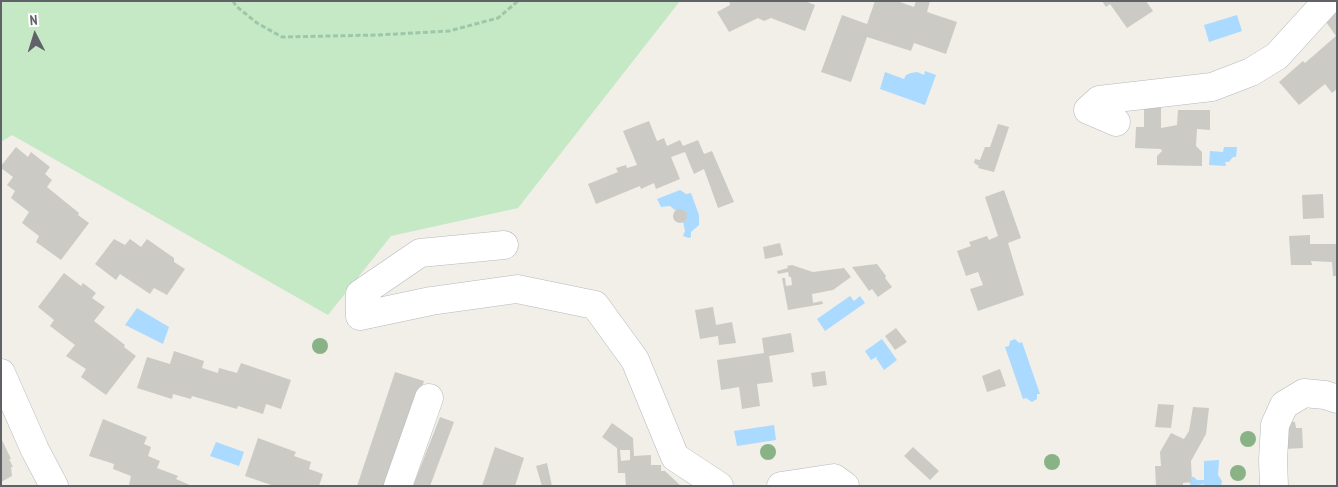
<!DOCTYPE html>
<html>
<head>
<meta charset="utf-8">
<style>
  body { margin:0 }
  #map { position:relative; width:1338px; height:487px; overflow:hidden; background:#f1efe8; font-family:"PT Sans Narrow",sans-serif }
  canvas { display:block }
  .frame { position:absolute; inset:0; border:2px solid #5f6368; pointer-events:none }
  .north { position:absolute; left:10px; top:10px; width:50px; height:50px; -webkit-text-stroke:4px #fff; paint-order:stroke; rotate:355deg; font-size:14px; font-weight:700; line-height:20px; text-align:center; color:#5f6368 }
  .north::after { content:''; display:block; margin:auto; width:18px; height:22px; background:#5f6368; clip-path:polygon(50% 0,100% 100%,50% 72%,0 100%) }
</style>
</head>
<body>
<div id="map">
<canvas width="1338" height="487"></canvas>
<div class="frame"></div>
<div class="north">N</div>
</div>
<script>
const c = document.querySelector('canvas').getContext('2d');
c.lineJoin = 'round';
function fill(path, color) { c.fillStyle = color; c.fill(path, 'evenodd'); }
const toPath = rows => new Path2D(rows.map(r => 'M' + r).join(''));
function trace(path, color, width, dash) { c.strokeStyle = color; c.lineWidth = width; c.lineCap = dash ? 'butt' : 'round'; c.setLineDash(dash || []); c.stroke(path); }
fill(toPath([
  [1,1,680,1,518,208,391,236,328,315,12,135,1,142]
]), '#c5e8c5');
fill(toPath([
  [1237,15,1242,31,1209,42,1204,25],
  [925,71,936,75,925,105,880,89,885,72,904,79,906,75,911,73,917,72,924,75],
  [1224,147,1237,147,1236,157,1233,157,1229,162,1225,162,1226,166,1209,165,1210,151,1223,152],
  [680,190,686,194,691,193,699,215,699,225,691,232,691,237,689,238,683,236,685,231,683,222,687,216,685,212,681,210,676,211,670,206,661,207,657,199],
  [850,296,854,301,860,296,865,303,825,331,817,319],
  [137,308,169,327,163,344,125,325],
  [882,339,897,360,884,370,876,358,878,356,871,360,865,351],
  [1015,339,1019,343,1022,342,1040,394,1037,394,1037,399,1032,402,1026,398,1023,399,1005,347,1009,346,1010,341],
  [774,425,776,440,737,446,734,431],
  [216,442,244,452,239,466,210,456],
  [1219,460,1218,475,1222,481,1221,486,1204,486,1204,484,1191,486,1189,482,1192,482,1192,477,1194,477,1197,480,1204,480,1204,461]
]), '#aadaff');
fill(toPath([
  [729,1,805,1,815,5,805,31,771,18,764,21,758,18,729,32,717,12,730,5],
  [875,1,897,1,914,7,916,1,930,1,927,12,957,22,946,54,914,43,911,51,867,37,851,82,821,72,842,15,867,24],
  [1102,1,1146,1,1153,11,1127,28,1110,4,1106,7],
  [1337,11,1337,89,1332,93,1325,84,1299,105,1279,82,1303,61,1305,63,1336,36,1326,22],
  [1144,107,1161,107,1161,128,1177,125,1178,110,1210,110,1210,130,1197,129,1196,146,1202,152,1202,166,1157,165,1157,156,1162,151,1161,149,1135,148,1136,127,1144,127],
  [649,121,657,141,664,138,667,146,680,140,683,146,698,140,704,154,712,151,734,202,718,208,704,169,694,174,685,152,671,157,680,179,656,189,654,183,641,189,640,186,596,204,588,184,618,172,616,168,626,165,627,168,637,165,623,131],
  [998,124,1009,127,994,172,978,168,979,166,974,163,975,159,980,160,985,147,990,147],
  [16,147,28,157,31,152,50,167,45,174,52,180,47,187,79,213,78,215,89,223,61,260,36,242,39,236,22,223,29,212,11,198,15,191,7,185,13,177,1,168,1,166],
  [1004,190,1021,238,1008,243,1024,295,978,311,970,289,983,285,978,272,966,276,957,251,971,246,969,242,987,236,989,240,998,236,985,197],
  [1323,194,1324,218,1303,219,1302,195],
  '673 216a7 7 0 1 1 14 0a7 7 0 1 1-14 0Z',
  [1310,235,1310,244,1337,244,1337,276,1333,276,1332,262,1311,261,1312,265,1291,265,1289,236],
  [114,239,125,245,130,239,141,247,147,239,174,258,174,262,185,269,167,295,154,288,150,294,120,274,116,280,95,264],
  [780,243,783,255,765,259,763,247],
  [877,264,886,276,885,278,892,287,878,297,872,289,869,291,852,267],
  [792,265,813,272,844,268,851,277,833,290,812,294,813,303,822,301,823,304,788,310,782,278,785,278,786,286,792,285,791,277,789,277,788,272,778,274,777,271,788,268,787,266],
  [64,273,81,286,83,283,96,293,92,298,105,307,94,321,125,345,124,347,136,356,106,395,81,377,86,369,66,356,75,345,50,326,54,320,38,307],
  [713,307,716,325,732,322,736,343,719,345,718,336,700,339,695,310],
  [896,328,907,342,895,350,885,336],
  [791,333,794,352,769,356,773,382,757,384,760,406,742,409,739,387,721,390,717,360,764,353,762,338],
  [174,351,204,361,202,368,218,373,219,368,237,373,241,363,291,380,281,409,266,404,263,414,238,406,237,409,192,396,191,399,173,394,172,399,137,388,147,357,170,364],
  [1000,369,1006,386,987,392,982,376],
  [825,371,827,385,813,387,811,373],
  [395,372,424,381,389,486,357,486],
  [1158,404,1174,405,1171,428,1155,427],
  [1193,407,1209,408,1206,434,1191,461,1192,482,1183,483,1183,486,1156,486,1155,466,1161,466,1160,452,1171,433,1184,439,1189,431],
  [440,417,454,422,430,486,413,486],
  [103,419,147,437,144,444,151,447,148,456,160,461,157,468,178,476,176,479,192,486,131,486,129,485,131,476,113,469,114,464,89,456],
  [1287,421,1295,422,1296,428,1302,428,1303,448,1285,449],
  [612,423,633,438,634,456,651,455,651,465,661,465,661,471,665,471,681,486,626,486,625,473,618,473,617,448,602,437],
  [620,450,630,450,630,460,621,461],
  [1,438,11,459,9,459,13,467,11,467,12,476,1,482],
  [258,438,296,452,294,456,311,462,309,469,323,474,319,486,274,486,245,476],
  [495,447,524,458,515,486,482,486],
  [913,447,939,471,930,480,904,456],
  [547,463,552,486,542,486,536,466]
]), '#cccac5');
const minor = toPath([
  [1116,122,1088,110,1099,100,1212,87,1251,72,1277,56,1327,1],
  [504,245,420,253,360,294,360,316,431,301,517,289,595,305,635,360,675,457,719,486],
  [1,373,35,450,54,486],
  [398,486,429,398],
  [781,486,834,478,845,486],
  [1274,486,1273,460,1275,425,1284,405,1304,393,1325,395,1337,399]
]);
trace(minor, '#b5b8bc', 29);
trace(toPath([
  [233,1,236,6,257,23,282,37,378,35,449,31,498,18,518,1]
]), '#9cc7a9', 3, [5, 2.5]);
trace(minor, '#fff', 28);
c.fillStyle = '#89b387';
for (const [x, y] of [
  [320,346],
  [1248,439],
  [768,452],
  [1052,462],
  [1238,473]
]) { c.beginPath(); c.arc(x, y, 8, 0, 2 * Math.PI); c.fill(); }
</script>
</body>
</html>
